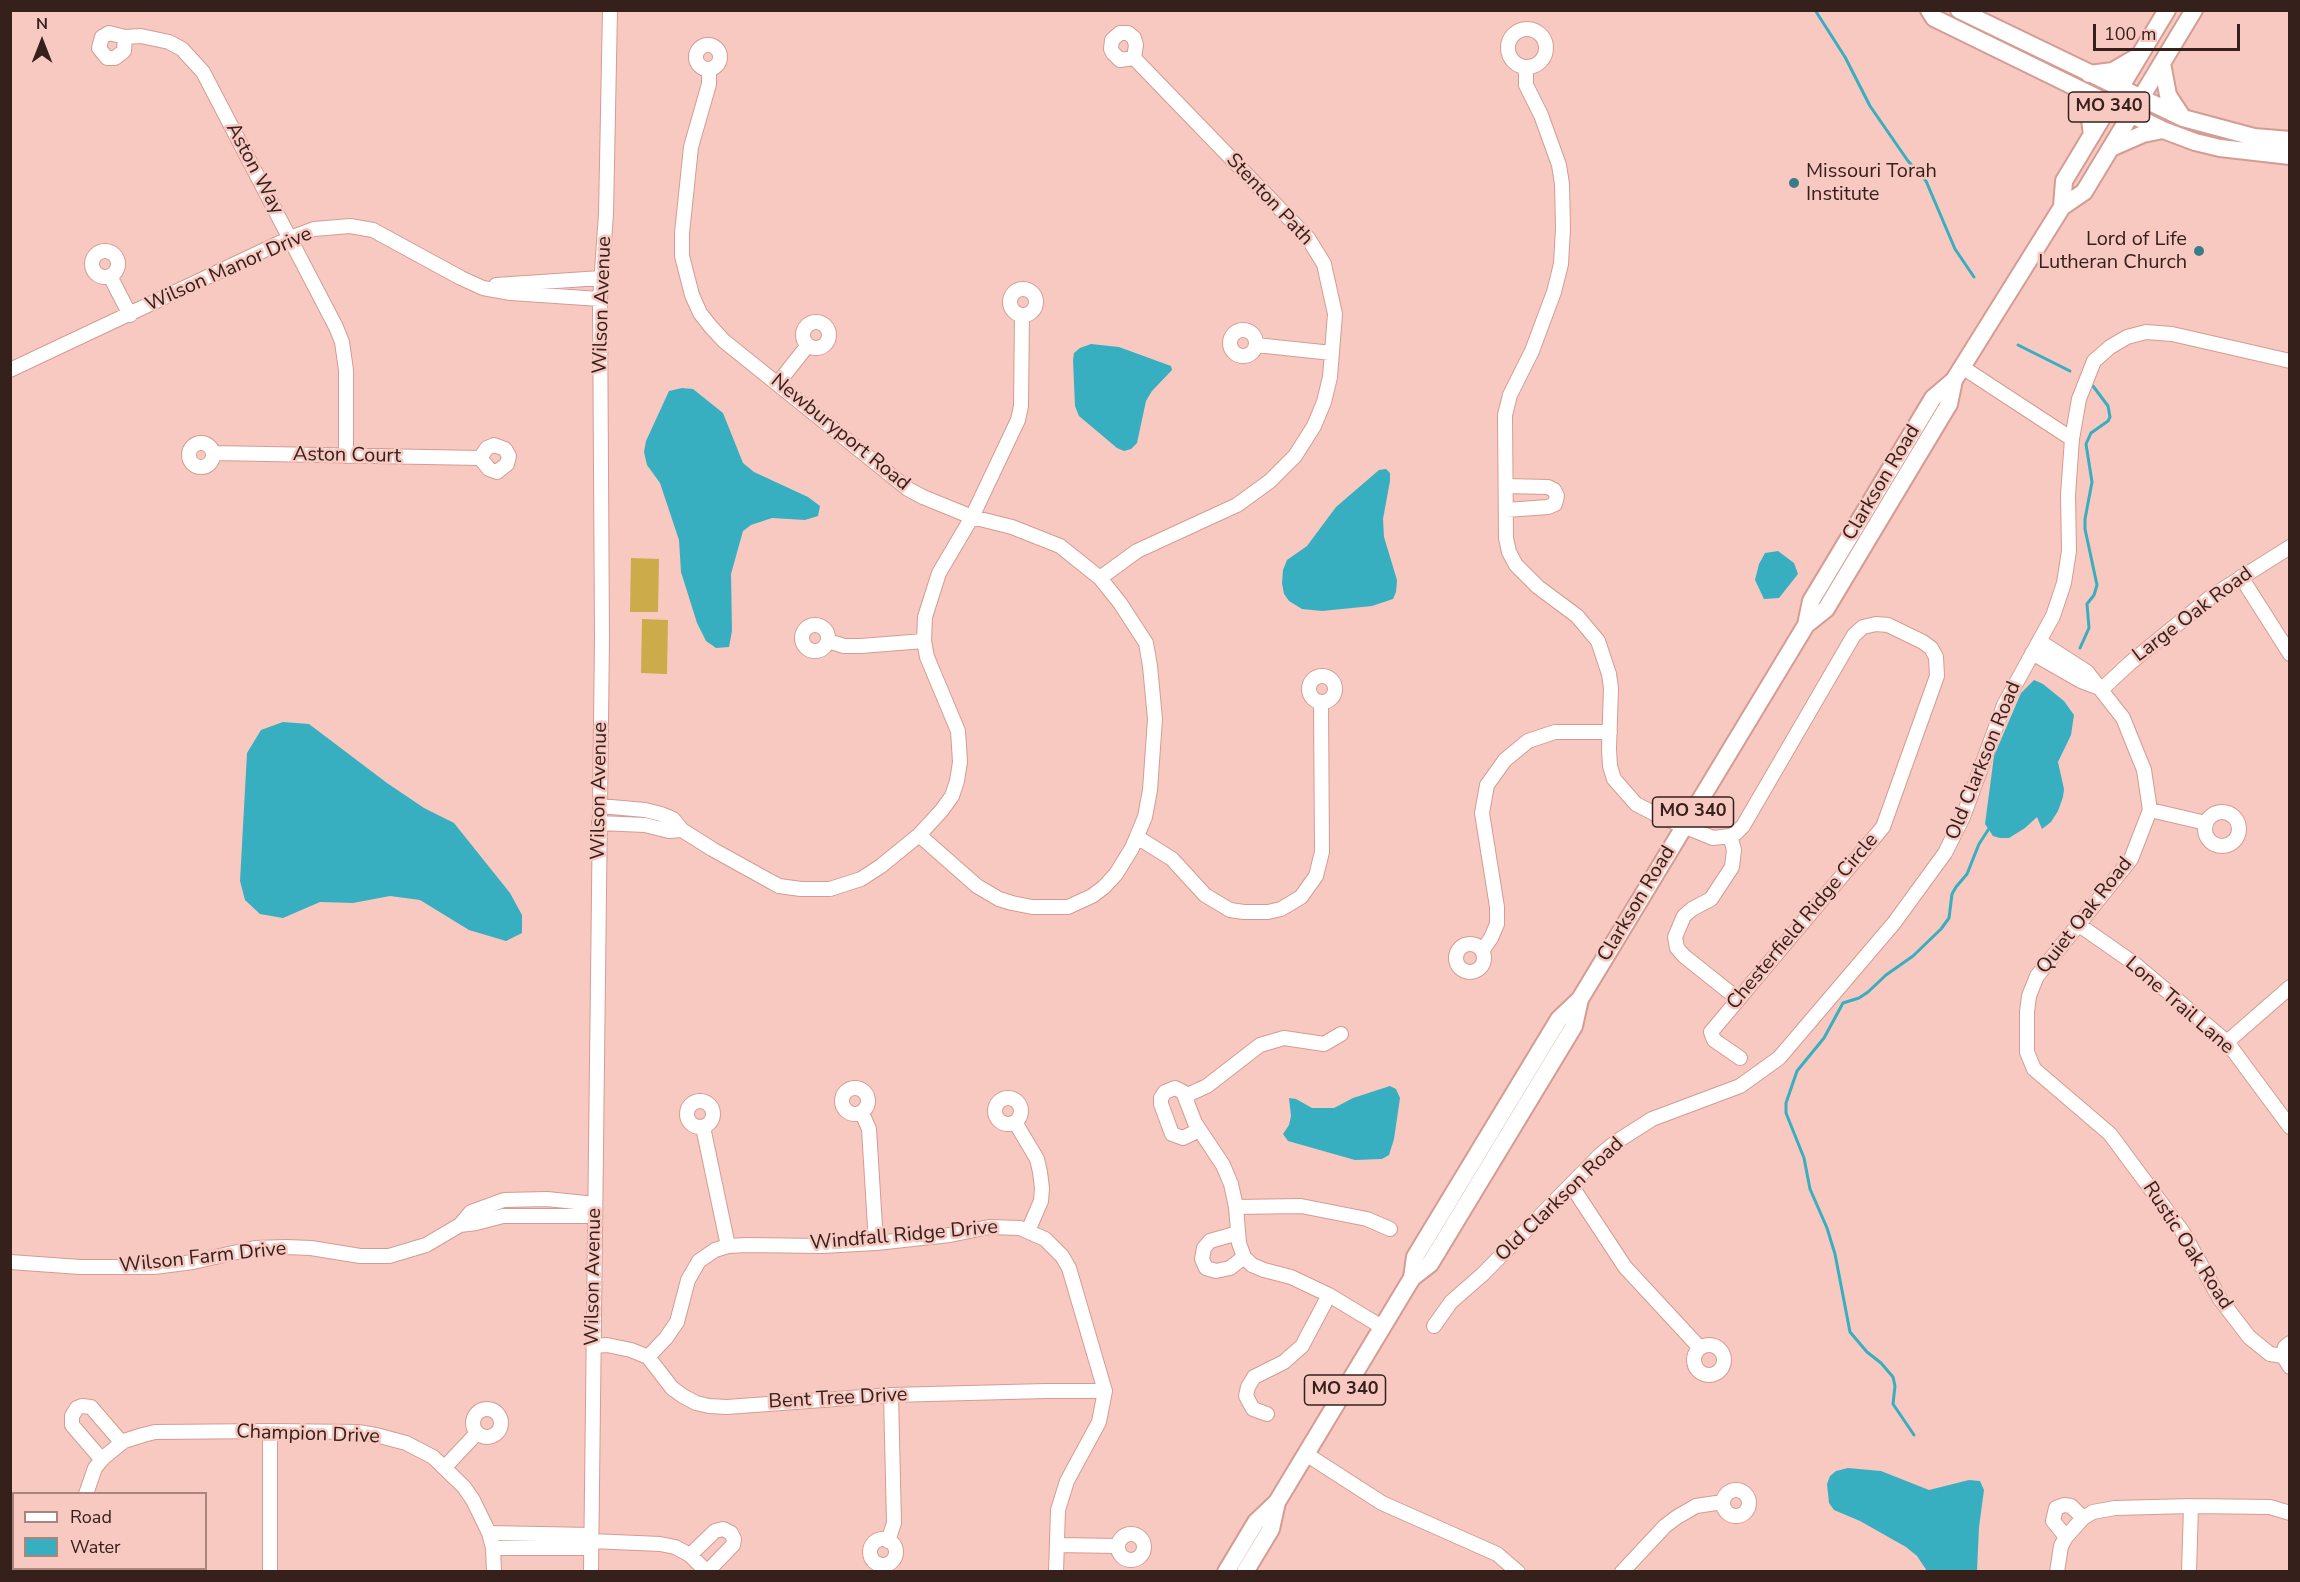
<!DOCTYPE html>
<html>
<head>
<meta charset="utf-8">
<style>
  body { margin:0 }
  #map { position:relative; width:2300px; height:1582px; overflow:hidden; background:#f8c9c0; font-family:"Nunito Sans",sans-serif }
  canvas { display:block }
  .frame { position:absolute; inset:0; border:12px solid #36201c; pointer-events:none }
  .legend { position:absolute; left:12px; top:1492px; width:195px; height:78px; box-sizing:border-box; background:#f8c9c0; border:2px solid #aa857e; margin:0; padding:8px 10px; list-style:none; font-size:18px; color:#36201c }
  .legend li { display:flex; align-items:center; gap:12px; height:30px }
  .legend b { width:30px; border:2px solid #aa857e }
  .north { position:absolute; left:12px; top:12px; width:60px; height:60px; -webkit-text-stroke:4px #f8c9c0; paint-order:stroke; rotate:0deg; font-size:16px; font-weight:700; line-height:24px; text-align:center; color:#36201c }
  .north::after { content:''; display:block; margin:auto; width:21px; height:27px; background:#36201c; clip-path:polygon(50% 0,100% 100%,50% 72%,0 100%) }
  .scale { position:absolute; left:2093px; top:24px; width:147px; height:27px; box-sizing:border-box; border:3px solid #36201c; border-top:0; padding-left:8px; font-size:18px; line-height:21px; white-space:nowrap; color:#36201c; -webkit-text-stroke:4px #f8c9c0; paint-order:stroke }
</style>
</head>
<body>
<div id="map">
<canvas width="2300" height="1582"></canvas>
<div class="frame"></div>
<ul class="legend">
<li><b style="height:8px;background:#fff"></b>Road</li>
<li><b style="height:16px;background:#38aec1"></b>Water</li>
</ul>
<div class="north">N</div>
<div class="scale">100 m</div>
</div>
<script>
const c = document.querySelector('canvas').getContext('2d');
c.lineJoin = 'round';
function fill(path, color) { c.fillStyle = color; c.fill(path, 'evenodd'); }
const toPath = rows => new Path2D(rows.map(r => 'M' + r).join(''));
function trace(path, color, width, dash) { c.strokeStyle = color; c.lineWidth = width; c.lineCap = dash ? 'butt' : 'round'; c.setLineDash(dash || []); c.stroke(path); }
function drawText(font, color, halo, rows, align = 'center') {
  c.font = font + ' "Nunito Sans",sans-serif'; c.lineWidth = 5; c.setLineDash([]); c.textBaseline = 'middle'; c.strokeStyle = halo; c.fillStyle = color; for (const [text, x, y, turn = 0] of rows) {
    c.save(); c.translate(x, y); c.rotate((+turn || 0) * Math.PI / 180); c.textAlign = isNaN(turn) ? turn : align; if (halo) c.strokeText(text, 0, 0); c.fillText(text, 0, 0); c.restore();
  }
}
fill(toPath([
  [631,558,659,559,658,612,630,612],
  [642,619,668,620,667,674,641,673]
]), '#cbab4a');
fill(toPath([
  [1091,344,1119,347,1171,366,1172,370,1152,391,1146,401,1137,443,1131,449,1124,451,1117,448,1079,416,1075,406,1073,360,1074,353,1080,348],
  [682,388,693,389,723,413,743,463,754,472,808,497,820,506,818,516,805,520,772,518,751,525,743,531,731,574,732,631,729,647,716,648,706,641,697,623,681,572,679,540,660,483,647,465,644,452,646,441,669,391],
  [1386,469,1390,473,1390,481,1383,519,1384,537,1397,580,1396,592,1393,599,1372,606,1322,611,1302,609,1289,601,1284,594,1282,583,1283,570,1287,560,1307,546,1336,507,1379,470],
  [1778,551,1794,563,1798,574,1779,598,1764,599,1755,580,1759,564,1765,553],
  [2034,680,2043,684,2064,701,2074,715,2071,735,2058,762,2064,789,2063,797,2058,811,2051,822,2042,829,2037,817,2025,828,2009,838,2000,838,1993,836,1985,824,1994,756,2021,693],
  [283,722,309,724,387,783,424,808,454,823,510,893,522,915,522,933,506,941,469,930,420,900,390,896,353,903,320,902,283,918,260,914,245,900,240,881,247,753,261,730],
  [1390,1086,1396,1089,1400,1098,1394,1139,1389,1155,1382,1159,1355,1160,1288,1141,1283,1134,1289,1125,1291,1116,1289,1098,1296,1099,1312,1108,1334,1108,1353,1098],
  [1848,1468,1881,1471,1929,1490,1969,1480,1980,1481,1984,1490,1979,1527,1977,1571,1927,1571,1917,1556,1906,1547,1860,1521,1834,1510,1829,1503,1827,1484,1830,1476,1836,1471]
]), '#38aec1');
trace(toPath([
  [1815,10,1845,57,1870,106,1908,161,1926,181,1955,249,1974,277],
  [2018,345,2070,371],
  [2080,648,2089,628,2087,604,2094,595,2097,585,2085,529,2085,519,2092,482,2086,444,2091,433,2108,421,2110,417,2108,406,2093,386],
  [1914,1435,1893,1404,1895,1386,1893,1377,1881,1363,1867,1352,1850,1332,1835,1254,1827,1228,1810,1189,1804,1158,1786,1113,1786,1103,1797,1071,1824,1038,1843,1003,1859,998,1868,992,1886,975,1913,956,1941,929,1949,918,1952,894,1956,887,1967,874,1979,844,1990,827]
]), '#38aec1', 3);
const minor = toPath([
  '1508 48a19 19 0 1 1 38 0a19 19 0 1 1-38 0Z',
  [109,33,125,37,124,51,115,58,107,58,99,48,102,37,109,33],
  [1120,33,1128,33,1134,38,1136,45,1134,58,1120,60,1113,53,1111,49,1112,40,1120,33],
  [125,37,141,36,169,42,182,49,203,72,336,327,342,342,346,370,346,456],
  '696 57a12 12 0 1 1 24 0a12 12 0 1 1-24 0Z',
  [1526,67,1526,85,1541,115,1559,165,1562,184,1563,228,1561,264,1554,292,1532,351,1510,395,1505,415,1506,538,1509,552,1516,565,1538,587,1577,616,1598,641,1609,674,1611,688,1609,749,1610,766,1614,779,1636,804,1659,816,1713,838,1730,836,1736,833,1743,826,1854,635,1863,627,1876,624,1888,625,1923,642,1931,648,1936,657,1937,676,1883,827,1711,1032,1714,1040,1740,1058],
  [709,70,709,84,691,147,682,233,682,256,692,295,700,313,711,327,724,341,908,489,923,497,972,517,1012,527,1060,546,1100,578,1120,603,1146,643,1150,666,1155,719,1150,790,1145,817,1132,848,1116,874,1104,887,1092,896,1068,907,1032,907,1012,903,999,899,977,886,919,835],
  '92 264a13 13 0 1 1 26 0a13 13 0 1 1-26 0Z',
  [110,276,130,315],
  [496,285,601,278],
  '1010 302a13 13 0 1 1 26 0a13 13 0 1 1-26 0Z',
  '803 335a13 13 0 1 1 26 0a13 13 0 1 1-26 0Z',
  '1230 343a13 13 0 1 1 26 0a13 13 0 1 1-26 0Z',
  [1256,345,1332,353],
  [1962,367,2072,439],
  [10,370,290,238,314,229,350,226,373,230,461,278,483,288,511,293,600,299],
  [778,383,808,345],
  '189 455a12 12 0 1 1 24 0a12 12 0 1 1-24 0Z',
  [494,445,505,449,509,456,507,464,497,472,489,469,480,458,487,448,494,445],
  [213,453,480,458],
  [1506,486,1548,487,1554,490,1557,496,1555,504,1548,507,1506,510],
  [2241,577,2290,654],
  [1100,578,1137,551,1237,505,1270,481,1295,456,1314,426,1324,402,1330,377,1335,314,1324,264,1308,238,1134,58],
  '802 638a13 13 0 1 1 26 0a13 13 0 1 1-26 0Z',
  [828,641,844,646,861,646,924,641],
  [2039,641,2087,672,2123,718,2144,770,2150,810,2131,859,2037,976,2029,996,2027,1012,2027,1052,2034,1069,2110,1134,2182,1231,2220,1299,2249,1337,2270,1354,2283,1356],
  [2032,653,2081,681,2102,689],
  '1309 689a13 13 0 1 1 26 0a13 13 0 1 1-26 0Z',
  [2102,689,2130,663,2212,596,2290,547],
  [600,806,645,810,661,814,673,819,682,830,712,849,768,880,779,886,801,889,830,889,861,879,881,866,919,835,942,810,952,796,957,781,960,762,958,731,927,657,924,641,925,617,939,573,972,517,1018,420,1021,406,1022,315],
  [2150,810,2206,823],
  '2205 829a17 17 0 1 1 34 0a17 17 0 1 1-34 0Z',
  [599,823,645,825,669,831,682,830],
  [1730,836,1734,850,1732,867,1711,899,1692,909,1684,916,1675,937,1677,948,1684,956,1738,999],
  [1137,837,1172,859,1205,895,1230,910,1244,912,1268,912,1281,909,1301,897,1316,876,1322,852,1321,702],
  [2079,925,2135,964,2227,1042,2290,1127],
  '1456 958a14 14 0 1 1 28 0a14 14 0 1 1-28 0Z',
  [1482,951,1491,938,1497,924,1497,907,1482,813,1487,785,1505,760,1528,741,1555,732,1610,732],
  [2227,1042,2290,987],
  '842 1101a13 13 0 1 1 26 0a13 13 0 1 1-26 0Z',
  [1185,1096,1207,1086,1260,1045,1284,1038,1324,1044,1341,1034],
  '995 1111a13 13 0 1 1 26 0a13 13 0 1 1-26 0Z',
  '687 1114a13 13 0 1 1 26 0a13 13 0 1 1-26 0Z',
  [862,1113,869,1129,876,1243],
  [1015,1122,1037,1159,1040,1172,1042,1188,1041,1201,1028,1231],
  [703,1127,728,1246],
  [1199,1130,1183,1138,1172,1134,1161,1104,1161,1098,1165,1092,1175,1088,1183,1092,1195,1123,1223,1165,1231,1184,1236,1207,1239,1243,1244,1257,1252,1265,1264,1270,1291,1277,1329,1295,1382,1327],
  [1571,1185,1625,1267,1700,1348],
  [1236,1207,1301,1206,1367,1219,1390,1229],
  [460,1225,476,1223,503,1216,595,1216],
  [1238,1233,1210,1241,1204,1248,1202,1259,1206,1268,1216,1271,1230,1268,1244,1257],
  [10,1262,80,1267,154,1267,193,1262,255,1248,286,1247,311,1248,360,1256,389,1256,426,1245,460,1225,471,1212,504,1200,547,1199,595,1204],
  [1434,1326,1451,1302,1483,1274,1600,1155,1616,1142,1652,1119,1740,1086,1779,1058,1894,923,1945,853,1963,817,2004,705,2053,616,2064,583,2069,551,2068,495,2072,439,2079,399,2094,361,2110,347,2127,337,2146,332,2172,334,2290,361],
  [2290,1343,2285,1347,2283,1356,2290,1367],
  '1694 1360a15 15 0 1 1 30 0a15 15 0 1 1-30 0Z',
  [593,1346,607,1345,631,1350,648,1357,672,1388,683,1396,696,1403,709,1406,727,1407,891,1395,1046,1391,1105,1391],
  [648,1357,666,1338,677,1322,688,1280,699,1261,715,1250,728,1246,747,1245,822,1246,876,1243,950,1235,989,1227,1020,1228,1045,1239,1062,1256,1069,1268,1105,1391,1099,1422,1067,1481,1058,1510,1056,1572],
  '473 1423a14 14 0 1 1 28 0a14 14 0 1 1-28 0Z',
  [1267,1414,1253,1409,1246,1396,1248,1387,1254,1377,1284,1362,1302,1346,1329,1295],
  [270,1431,270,1572],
  [1306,1454,1382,1503,1497,1554,1518,1572],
  [102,1460,72,1425,72,1416,77,1408,82,1406,91,1407,122,1443],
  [445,1467,477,1433],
  '1723 1503a13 13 0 1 1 26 0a13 13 0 1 1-26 0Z',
  [86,1494,95,1468,103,1458,124,1441,143,1435,155,1432,270,1431,358,1432,376,1435,406,1443,433,1457,464,1487,473,1500,489,1533,493,1548,494,1572],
  [489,1533,591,1535],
  '1118 1547a13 13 0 1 1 26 0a13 13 0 1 1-26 0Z',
  [2066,1537,2053,1521,2056,1508,2064,1505,2071,1506,2083,1518],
  '870 1552a13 13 0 1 1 26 0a13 13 0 1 1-26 0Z',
  [591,1541,660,1544,675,1547,690,1555,707,1572],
  [888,1541,894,1523,891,1395],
  [1057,1545,1118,1546],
  [493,1548,591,1548],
  [690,1555,715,1531,723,1529,731,1533,734,1539,733,1545,707,1572],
  [84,1572,84,1568],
  [591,1572,602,638,600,299,606,214,610,10],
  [1622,1572,1665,1526,1677,1517,1696,1506,1723,1502],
  [2057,1572,2061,1546,2066,1537,2083,1518,2093,1512,2115,1508,2191,1506,2270,1507,2290,1513],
  [2189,1572,2191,1506]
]);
const major = toPath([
  [1929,10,1934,18,2163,130,2195,142,2220,148,2290,156],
  [1959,10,2183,118,2254,137,2290,140],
  [2162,63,2168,95,2183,118],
  [2089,74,2113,71,2137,57],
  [2077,88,2089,111,2092,135],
  [2111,148,2143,134,2163,130],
  [2062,207,2064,181,2167,10],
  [1806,625,1811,601,1933,398,1954,380,2062,207,2084,192,2194,10],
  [1412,1278,1415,1257,1559,1019,1580,999,1806,625,1826,609,1949,404,1954,380],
  [1226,1572,1256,1522,1277,1502,1412,1278,1430,1264,1574,1026,1580,999],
  [1245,1572,1271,1529,1277,1502]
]);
trace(minor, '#d49c92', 16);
trace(major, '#d49c92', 20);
trace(minor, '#fff', 14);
trace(major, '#fff', 16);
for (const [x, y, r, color] of [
  [1794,183,6,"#377d89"],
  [2199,251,6,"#377d89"]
]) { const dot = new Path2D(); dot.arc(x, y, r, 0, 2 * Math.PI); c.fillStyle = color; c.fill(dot); trace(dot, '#f8c9c0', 2); }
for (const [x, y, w] of [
  [2109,107,81],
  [1693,812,81],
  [1345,1390,81]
]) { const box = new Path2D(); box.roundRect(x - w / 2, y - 15, w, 30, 4.5); c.fillStyle = '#f8c9c0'; c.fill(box); trace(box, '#36201c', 1.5); }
drawText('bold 18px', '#36201c', null, [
  ["MO 340",2109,107],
  ["MO 340",1693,812],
  ["MO 340",1345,1390]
]);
drawText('20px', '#36201c', '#f8c9c0', [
  ["Aston Way",254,169,62],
  ["Stenton Path",1269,200,47],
  ["Wilson Manor Drive",229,270,-24],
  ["Wilson Avenue",603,305,-88],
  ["Newburyport Road",840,433,39],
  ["Aston Court",347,456,1],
  ["Clarkson Road",1882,483,-59],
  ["Large Oak Road",2193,615,-37],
  ["Old Clarkson Road",1984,761,-68],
  ["Wilson Avenue",600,791,-89],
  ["Clarkson Road",1637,904,-59],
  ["Quiet Oak Road",2085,916,-52],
  ["Chesterfield Ridge Circle",1803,922,-50],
  ["Lone Trail Lane",2179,1006,41],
  ["Old Clarkson Road",1560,1200,-44],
  ["Windfall Ridge Drive",904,1236,-5],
  ["Rustic Oak Road",2187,1246,57],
  ["Wilson Farm Drive",203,1258,-6],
  ["Wilson Avenue",594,1277,-89],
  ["Bent Tree Drive",838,1399,-3],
  ["Champion Drive",308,1435,2]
]);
drawText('20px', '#36201c', '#f8c9c0', [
  ["Missouri Torah",1806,172],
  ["Institute",1806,195],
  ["Lord of Life",2187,240,"right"],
  ["Lutheran Church",2187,263,"right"]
], 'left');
</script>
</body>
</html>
